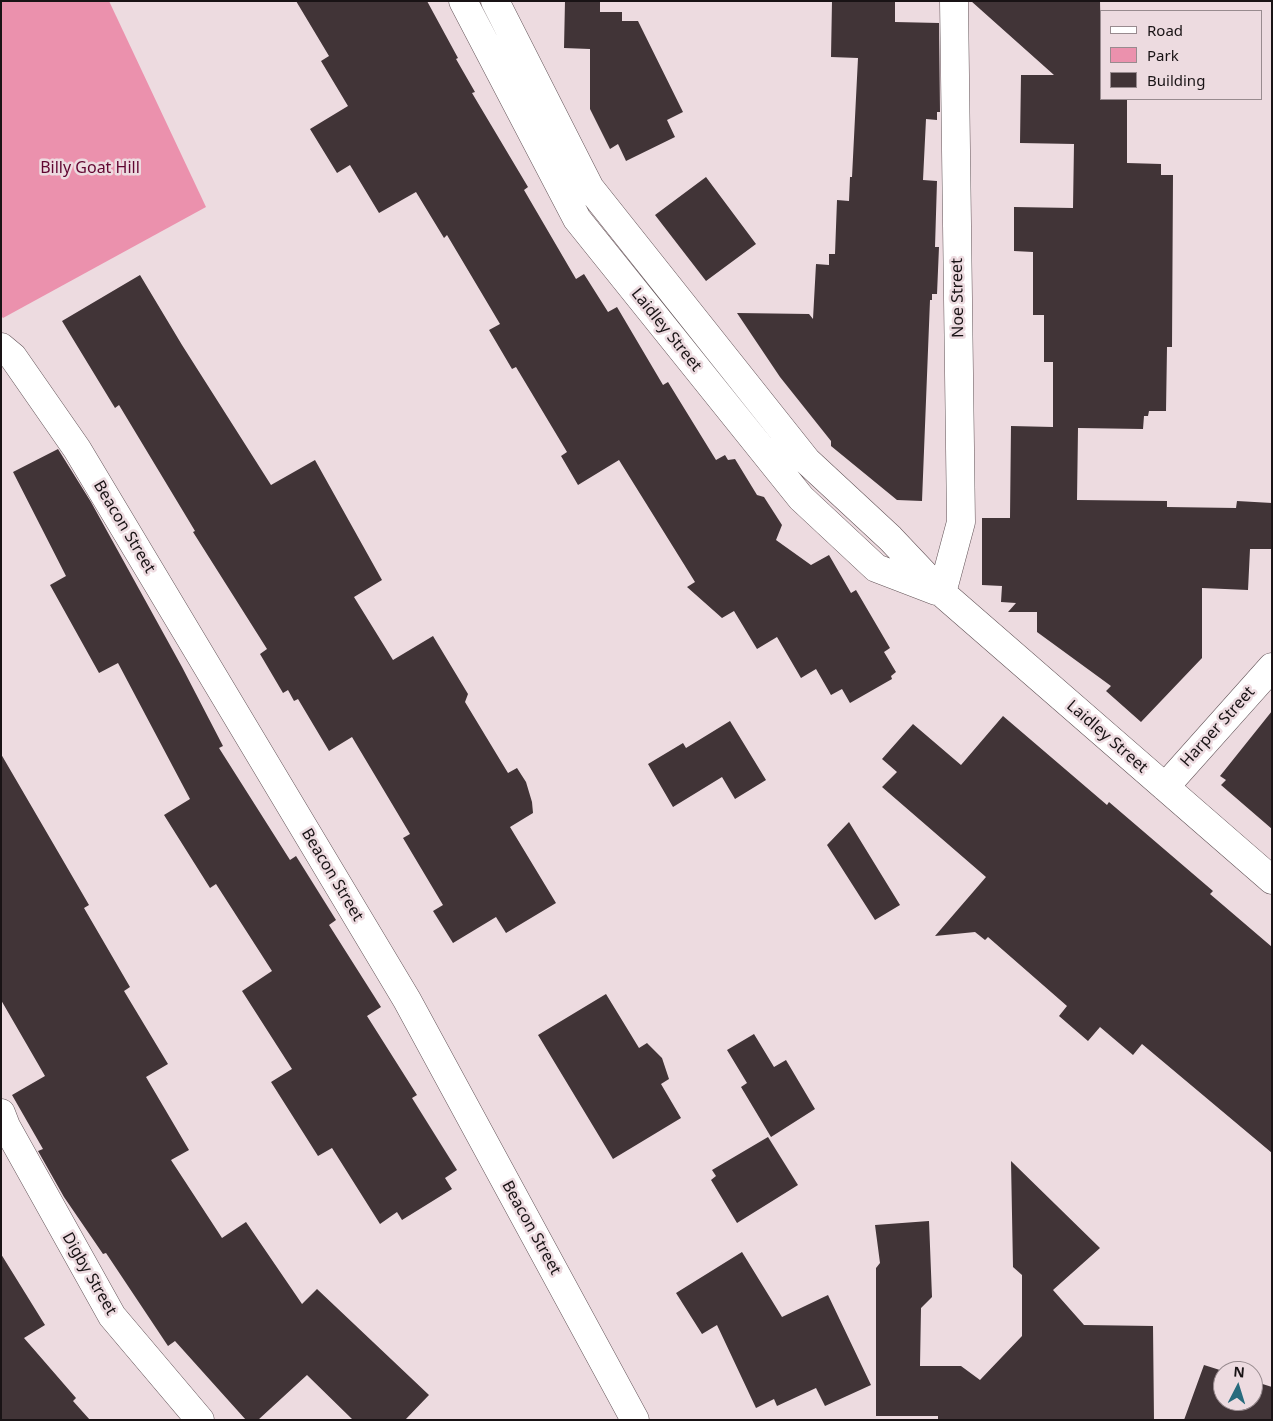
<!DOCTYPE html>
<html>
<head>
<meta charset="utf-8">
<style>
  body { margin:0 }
  #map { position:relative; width:1273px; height:1421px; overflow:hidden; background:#eddbe0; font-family:"Noto Sans",sans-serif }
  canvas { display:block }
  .frame { position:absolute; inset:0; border:2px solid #191315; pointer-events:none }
  .legend { position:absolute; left:1100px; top:10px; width:162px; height:90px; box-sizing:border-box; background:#eddbe0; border:1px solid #988b8f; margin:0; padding:6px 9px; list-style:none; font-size:15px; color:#191315 }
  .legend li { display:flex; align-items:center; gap:10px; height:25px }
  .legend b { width:25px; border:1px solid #988b8f }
  .north { position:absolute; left:1213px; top:1361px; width:50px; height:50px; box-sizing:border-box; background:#eddbe0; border:1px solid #988b8f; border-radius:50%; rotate:5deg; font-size:14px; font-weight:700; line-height:20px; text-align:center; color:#191315 }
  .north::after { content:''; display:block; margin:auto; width:18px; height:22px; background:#286b7d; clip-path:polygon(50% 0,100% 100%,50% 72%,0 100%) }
</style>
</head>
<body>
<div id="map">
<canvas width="1273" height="1421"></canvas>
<div class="frame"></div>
<ul class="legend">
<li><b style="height:6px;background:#fff"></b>Road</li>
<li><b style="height:14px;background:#eb91ad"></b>Park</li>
<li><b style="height:14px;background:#413437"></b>Building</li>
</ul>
<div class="north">N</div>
</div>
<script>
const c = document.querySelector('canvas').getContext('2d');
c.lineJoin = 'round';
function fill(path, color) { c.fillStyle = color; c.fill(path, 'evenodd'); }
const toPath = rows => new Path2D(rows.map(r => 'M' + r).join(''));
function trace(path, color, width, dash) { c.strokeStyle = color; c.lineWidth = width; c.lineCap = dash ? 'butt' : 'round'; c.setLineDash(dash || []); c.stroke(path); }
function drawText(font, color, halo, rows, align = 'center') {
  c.font = font + ' "Noto Sans",sans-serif'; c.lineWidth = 5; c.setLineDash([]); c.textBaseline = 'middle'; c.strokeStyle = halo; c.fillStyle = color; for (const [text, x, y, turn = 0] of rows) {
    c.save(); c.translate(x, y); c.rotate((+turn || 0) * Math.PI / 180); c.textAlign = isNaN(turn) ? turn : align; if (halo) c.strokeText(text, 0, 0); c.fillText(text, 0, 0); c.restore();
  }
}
fill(toPath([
  [1,1,109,1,206,207,3,318,1,316]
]), '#eb91ad');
fill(toPath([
  [296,1,427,1,458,58,456,59,475,92,472,93,528,187,524,190,576,279,584,274,608,312,617,307,663,385,668,382,716,460,725,455,728,460,735,459,757,495,764,497,782,525,776,540,811,565,829,555,851,593,856,590,890,648,884,652,896,672,891,676,892,679,850,703,842,689,831,695,816,669,801,678,777,637,757,649,734,611,722,618,687,587,695,582,619,460,578,485,561,456,567,452,516,367,512,369,489,330,500,324,447,235,444,238,416,192,379,213,350,165,337,173,310,129,348,106,321,61,329,56],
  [565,1,600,1,600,12,622,12,622,21,638,21,683,112,667,120,675,137,626,161,618,144,610,149,590,109,590,49,564,48],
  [832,1,895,1,895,22,939,23,940,112,937,112,937,120,926,119,923,180,937,181,935,247,939,247,937,294,932,294,932,300,930,300,922,501,897,500,831,446,831,441,780,377,737,313,809,314,813,319,816,264,829,265,829,254,835,254,837,200,849,201,850,177,852,177,858,58,831,57],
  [971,1,1100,1,1102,99,1127,99,1127,163,1161,164,1161,175,1173,175,1172,347,1167,347,1166,411,1149,411,1148,416,1144,416,1143,429,1078,428,1077,500,1167,501,1167,507,1236,508,1237,501,1272,503,1272,549,1250,549,1248,590,1202,588,1202,658,1141,722,1106,691,1111,686,1037,632,1037,612,1008,612,1016,603,1001,602,1002,586,982,585,982,518,1010,518,1011,426,1053,427,1053,362,1044,362,1044,315,1033,315,1033,252,1014,251,1014,207,1073,208,1074,144,1020,143,1021,75,1054,75],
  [706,177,756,244,706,281,655,215],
  [140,275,182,345,271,485,315,460,382,580,354,597,393,660,433,636,468,694,465,702,508,773,517,768,526,782,532,802,533,813,510,827,556,903,506,933,496,917,453,943,433,911,443,905,403,838,410,834,352,737,329,751,298,699,294,701,288,690,283,693,260,654,267,649,193,532,195,531,119,405,115,408,62,321],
  [58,449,91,502,182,667,223,746,219,748,290,860,296,856,336,920,329,925,381,1007,367,1016,417,1095,412,1098,457,1170,445,1178,452,1189,402,1220,397,1212,380,1224,332,1148,318,1156,271,1082,292,1069,242,991,272,971,216,884,210,888,164,815,190,799,118,663,99,673,50,585,66,576,13,472],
  [1272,711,1272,829,1221,785,1226,780,1220,776],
  [1003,716,1107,805,1109,802,1213,891,1210,894,1272,947,1272,1153,1142,1044,1133,1055,1100,1027,1088,1041,1059,1016,1067,1006,988,937,985,940,975,932,935,936,986,877,882,787,897,772,882,759,913,724,961,765],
  [730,721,766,780,735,799,722,777,673,807,648,764,683,743,686,748],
  [1,754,89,905,84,908,130,987,124,991,168,1064,146,1077,189,1150,171,1160,222,1238,246,1222,302,1304,317,1289,429,1395,405,1420,353,1420,307,1375,258,1420,246,1420,175,1341,168,1346,106,1253,103,1254,64,1197,38,1151,43,1149,12,1095,45,1076,1,1000],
  [849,822,900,905,875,920,827,845],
  [606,994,639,1048,647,1043,662,1058,669,1079,661,1084,681,1118,613,1159,538,1035],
  [754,1034,774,1067,786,1060,815,1109,771,1137,741,1087,747,1083,727,1050],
  [768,1137,798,1185,737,1223,711,1180,716,1176,712,1170],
  [1011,1161,1100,1248,1053,1290,1084,1325,1153,1326,1154,1420,938,1420,938,1416,876,1416,876,1268,880,1263,875,1225,929,1221,932,1297,921,1308,920,1366,961,1366,980,1380,1022,1336,1022,1275,1013,1267],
  [742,1252,782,1317,828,1295,871,1385,825,1406,816,1388,777,1406,774,1399,756,1408,717,1325,702,1334,676,1293],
  [1,1254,45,1325,24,1338,76,1398,73,1401,90,1420,1,1420],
  [1204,1365,1223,1371,1223,1401,1253,1401,1253,1381,1272,1387,1272,1420,1184,1420]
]), '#413437');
const minor = toPath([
  [463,1,577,219,801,498,876,568,936,591],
  [495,1,590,188,807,461,890,538,942,593,1272,880],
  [1,347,13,357,77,449,407,1000,635,1420],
  [942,593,961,522,954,1],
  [1165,787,1272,667],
  [1,1113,6,1126,112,1316,200,1420]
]);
trace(minor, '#635458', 29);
trace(minor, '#fff', 28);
drawText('16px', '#610631', '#eddbe0', [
  ["Billy Goat Hill",90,168]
]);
drawText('16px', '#191315', '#eddbe0', [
  ["Noe Street",958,298,-91],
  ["Laidley Street",666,330,51],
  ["Beacon Street",124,527,59],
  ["Harper Street",1218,727,-48],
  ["Laidley Street",1107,737,41],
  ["Beacon Street",332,875,59],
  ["Beacon Street",531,1228,61],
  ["Digby Street",89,1274,60]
]);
</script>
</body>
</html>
